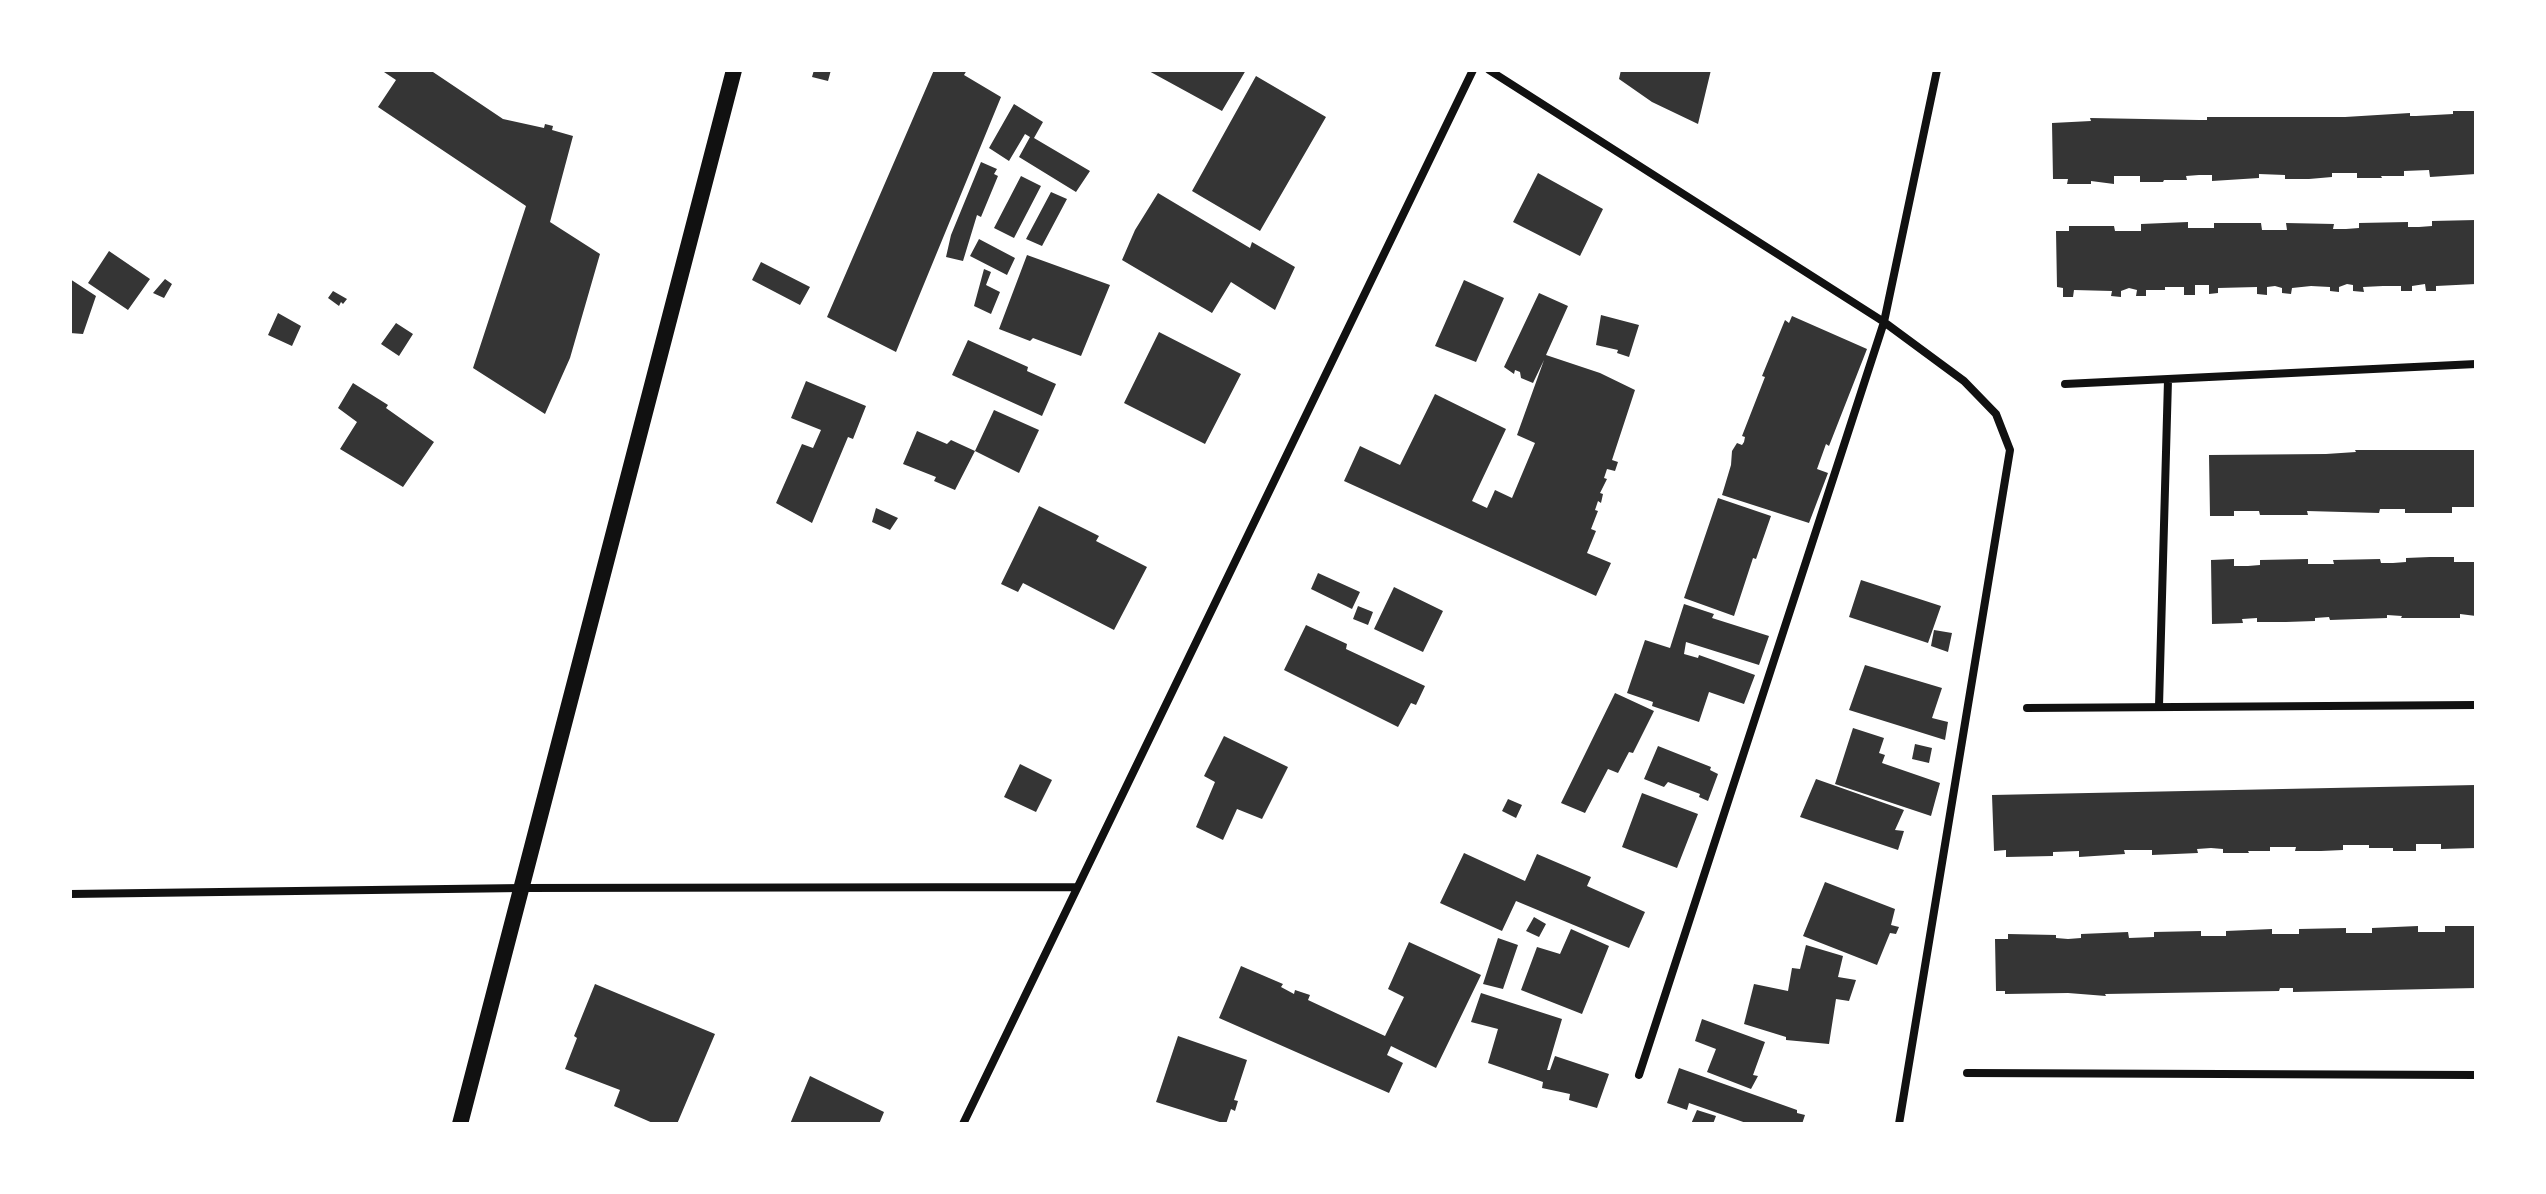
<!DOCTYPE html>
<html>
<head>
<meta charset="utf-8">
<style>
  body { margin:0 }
  #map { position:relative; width:2546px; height:1194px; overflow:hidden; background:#fff; font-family:"IBM Plex Serif",serif }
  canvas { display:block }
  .frame { position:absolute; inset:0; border:72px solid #fff; pointer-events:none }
</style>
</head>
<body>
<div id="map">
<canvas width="2546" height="1194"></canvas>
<div class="frame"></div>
</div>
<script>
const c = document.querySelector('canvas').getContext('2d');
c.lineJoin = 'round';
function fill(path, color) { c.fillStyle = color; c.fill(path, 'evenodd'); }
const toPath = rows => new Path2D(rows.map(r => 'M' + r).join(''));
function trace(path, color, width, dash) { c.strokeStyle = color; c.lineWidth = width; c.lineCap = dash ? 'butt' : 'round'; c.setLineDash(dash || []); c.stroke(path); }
fill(toPath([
  [381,70,430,70,503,119,544,128,545,124,553,126,552,130,573,136,550,222,600,254,570,358,545,414,473,368,526,206,378,107,396,80],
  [814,70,831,70,828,81,812,77],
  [934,70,967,70,964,75,1001,97,896,352,827,317],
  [1147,70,1246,70,1222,111],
  [1621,70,1711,70,1698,124,1652,102,1619,79],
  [1256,76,1326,117,1260,231,1192,191],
  [1014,104,1043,122,1034,138,1090,171,1076,192,1019,157,1030,137,1025,134,1009,161,989,148],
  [2453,111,2476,111,2476,174,2430,177,2429,170,2404,171,2404,176,2381,176,2382,178,2357,178,2357,173,2332,173,2332,177,2309,179,2285,179,2285,175,2259,174,2259,178,2212,181,2212,175,2199,175,2186,176,2187,180,2164,180,2163,182,2140,182,2140,176,2114,176,2114,184,2091,181,2091,184,2067,184,2068,179,2053,179,2052,123,2091,121,2090,118,2199,120,2207,120,2207,117,2345,117,2410,113,2410,116,2416,116,2453,114],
  [981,162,997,169,994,174,998,176,981,217,977,215,963,261,946,257,951,235],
  [1538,173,1603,209,1580,256,1513,222],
  [1021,176,1041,186,1014,238,994,228],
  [1051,192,1067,199,1042,246,1026,239],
  [1158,193,1250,248,1252,242,1295,267,1275,310,1231,282,1212,313,1122,260,1135,230],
  [2476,220,2476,284,2436,286,2436,291,2426,291,2425,284,2412,286,2412,291,2401,291,2401,286,2383,286,2363,287,2364,292,2353,291,2353,285,2347,284,2339,287,2339,292,2330,291,2330,287,2311,286,2292,288,2291,294,2282,293,2282,288,2275,286,2267,287,2267,295,2257,294,2257,287,2218,288,2218,293,2209,294,2209,285,2195,285,2195,295,2184,295,2184,287,2165,287,2165,290,2146,290,2146,296,2136,296,2137,290,2129,288,2121,291,2121,297,2111,296,2112,291,2074,290,2073,297,2063,297,2063,288,2057,287,2056,231,2069,231,2069,226,2114,226,2115,231,2141,231,2141,224,2188,222,2188,228,2214,228,2214,223,2261,223,2262,230,2287,230,2286,223,2334,224,2333,229,2346,229,2359,228,2359,223,2408,222,2408,227,2419,227,2432,226,2432,221],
  [979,239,1015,258,1007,275,970,256],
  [109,251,150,279,128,310,88,283],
  [1027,255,1110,285,1081,356,1033,338,1030,341,999,329],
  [761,262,810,287,800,305,752,280],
  [984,269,991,272,986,285,1000,292,991,314,974,306],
  [70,279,96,296,83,334,70,333],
  [165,279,172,284,164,298,153,293],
  [1464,280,1504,298,1476,362,1435,346],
  [333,291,347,299,343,304,341,302,339,306,328,298],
  [1539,293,1568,306,1546,355,1600,373,1635,390,1612,460,1618,462,1615,471,1607,469,1604,478,1607,479,1600,493,1603,494,1601,503,1598,501,1595,510,1598,511,1591,529,1596,531,1587,553,1611,563,1596,596,1344,481,1360,446,1400,465,1435,394,1506,429,1472,501,1487,508,1495,490,1512,498,1535,443,1517,435,1544,360,1533,383,1521,378,1520,372,1515,370,1514,374,1504,367],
  [278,313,301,326,292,346,268,335],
  [1601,315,1639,325,1629,357,1617,353,1618,350,1596,345],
  [1792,316,1867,349,1829,446,1826,444,1817,469,1828,473,1809,523,1722,495,1731,465,1732,451,1737,443,1742,445,1744,442,1745,437,1742,436,1765,377,1762,376,1785,320,1789,323],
  [396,323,413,334,399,356,381,344],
  [1159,332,1241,374,1205,444,1124,403],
  [968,340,1028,367,1027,371,1056,384,1042,416,952,375],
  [806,381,866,406,853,439,848,437,812,523,776,503,802,444,813,448,821,430,791,418],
  [353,383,388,405,386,408,434,442,403,487,340,449,357,422,338,408],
  [994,410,1039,430,1019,473,975,451],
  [917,431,947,444,951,440,975,451,955,490,934,481,936,477,903,464],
  [2355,450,2476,450,2476,507,2452,507,2452,513,2405,513,2405,509,2380,509,2379,513,2307,511,2308,515,2260,515,2259,511,2234,511,2234,516,2210,516,2209,455,2326,454,2356,452],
  [1718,498,1771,516,1756,559,1753,558,1734,616,1684,598],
  [1039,506,1099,536,1096,541,1147,567,1114,630,1023,583,1018,592,1001,584],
  [876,508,898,518,890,530,872,522],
  [2430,557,2454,557,2454,562,2476,562,2476,616,2460,614,2460,618,2401,618,2402,616,2387,615,2387,618,2330,620,2329,617,2315,618,2315,621,2286,622,2257,622,2257,618,2242,619,2243,623,2212,624,2211,560,2234,559,2234,566,2248,566,2260,565,2260,560,2308,559,2308,564,2334,564,2333,560,2380,559,2381,563,2393,563,2406,562,2406,558],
  [1318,573,1360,592,1352,609,1311,589],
  [1861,580,1941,606,1928,643,1849,617],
  [1394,587,1443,611,1423,652,1374,629],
  [1684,604,1714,614,1712,618,1769,636,1759,665,1686,642,1684,654,1698,658,1699,655,1755,675,1744,704,1709,692,1699,722,1652,706,1653,702,1627,693,1645,640,1670,648],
  [1358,606,1373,612,1368,625,1353,619],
  [1306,625,1347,644,1346,649,1425,686,1416,705,1411,703,1398,727,1284,670],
  [1934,630,1952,633,1948,652,1931,646],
  [1865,665,1942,688,1932,718,1948,722,1945,740,1849,710],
  [1615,693,1654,711,1633,753,1629,752,1618,773,1608,769,1585,813,1561,803],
  [1853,728,1884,738,1879,753,1885,755,1882,763,1940,783,1931,816,1835,784],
  [1224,736,1288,767,1262,819,1237,809,1223,840,1196,827,1215,782,1204,776],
  [1915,744,1932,748,1929,763,1912,759],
  [1658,746,1711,767,1710,770,1718,774,1708,801,1699,797,1700,794,1668,782,1664,787,1644,779],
  [1020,764,1052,780,1036,812,1004,797],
  [1816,779,1904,810,1895,830,1904,831,1898,850,1800,817],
  [2476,785,2476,848,2441,849,2441,844,2416,844,2416,851,2393,851,2393,848,2369,848,2369,845,2343,845,2343,850,2321,851,2295,851,2296,847,2270,847,2270,851,2248,851,2249,853,2223,853,2223,849,2211,848,2197,849,2198,853,2152,855,2152,850,2124,850,2125,854,2079,857,2079,851,2053,852,2053,856,2006,857,2006,850,1994,851,1992,795],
  [1642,793,1698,814,1677,868,1622,847],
  [1508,799,1522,805,1516,818,1502,811],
  [1464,853,1525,881,1537,854,1591,877,1587,886,1645,912,1629,948,1516,901,1502,931,1440,903],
  [1825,882,1895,909,1891,925,1899,927,1896,934,1890,933,1877,965,1803,936],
  [1534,917,1546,924,1539,937,1526,931],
  [2418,926,2418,932,2445,932,2445,926,2476,926,2476,988,2293,992,2293,988,2280,988,2279,991,2105,994,2106,996,2068,993,2005,994,2005,991,1996,991,1995,939,2008,939,2008,934,2056,935,2056,938,2068,939,2081,938,2081,934,2128,932,2129,938,2154,937,2154,932,2201,931,2201,936,2226,936,2226,931,2272,929,2272,934,2299,934,2299,929,2346,928,2346,933,2372,933,2372,928],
  [1571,929,1609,946,1582,1014,1521,990,1537,947,1560,954],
  [1498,938,1518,945,1503,989,1483,984],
  [1409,942,1481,975,1436,1068,1391,1046,1387,1055,1403,1063,1389,1093,1219,1018,1241,966,1283,984,1281,987,1294,994,1295,990,1310,995,1308,1000,1385,1036,1404,997,1388,989],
  [1806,945,1843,956,1838,977,1856,980,1849,1001,1836,999,1829,1044,1786,1040,1786,1037,1744,1024,1754,984,1788,991,1792,968,1800,969],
  [595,984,715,1034,677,1124,655,1124,614,1106,620,1090,565,1069,577,1038,574,1036],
  [1481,993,1562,1019,1547,1070,1550,1070,1555,1056,1609,1074,1597,1108,1569,1100,1570,1094,1542,1088,1543,1082,1488,1063,1498,1029,1471,1022],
  [1702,1019,1765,1042,1753,1075,1758,1076,1751,1089,1707,1072,1716,1049,1695,1041],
  [1178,1036,1247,1060,1234,1100,1238,1101,1235,1111,1231,1109,1226,1124,1156,1102],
  [1679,1068,1797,1110,1797,1113,1805,1115,1802,1124,1749,1124,1689,1103,1687,1110,1667,1103],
  [810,1076,884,1112,879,1124,790,1124],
  [1697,1110,1716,1116,1713,1124,1691,1124]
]), '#353535');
trace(toPath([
  [1489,70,1884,322,1964,381,1996,414,2010,450,1899,1124],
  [2065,384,2476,364],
  [2159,706,2168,380],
  [2027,708,2476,705],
  [70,894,522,888,1076,887],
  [1967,1073,2476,1075],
  [1639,1075,1884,322,1937,70],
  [963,1124,1473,70]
]), '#111', 8);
trace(toPath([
  [460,1124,734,70]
]), '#111', 16);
</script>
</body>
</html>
